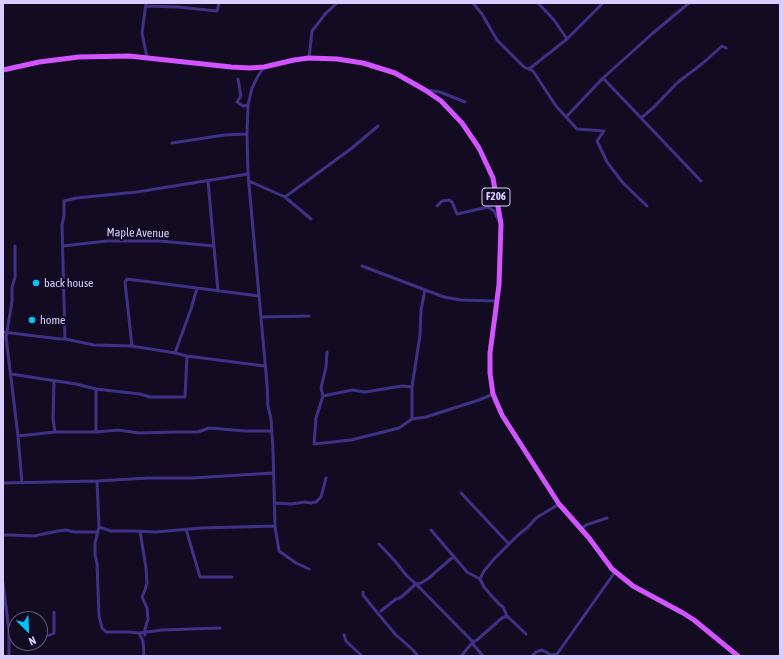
<!DOCTYPE html>
<html>
<head>
<meta charset="utf-8">
<style>
  body { margin:0 }
  #map { position:relative; width:783px; height:659px; overflow:hidden; background:#120b22; font-family:"Asap Condensed",sans-serif }
  canvas { display:block }
  .frame { position:absolute; inset:0; border:4px solid #d8cdff; pointer-events:none }
  .north { position:absolute; left:8px; top:611px; width:40px; height:40px; box-sizing:border-box; background:#120b22; border:1px solid #61597a; border-radius:50%; rotate:156deg; font-size:11px; font-weight:700; line-height:16px; text-align:center; color:#d8cdff }
  .north::after { content:''; display:block; margin:auto; width:14px; height:18px; background:#00c5f8; clip-path:polygon(50% 0,100% 100%,50% 72%,0 100%) }
</style>
</head>
<body>
<div id="map">
<canvas width="783" height="659"></canvas>
<div class="frame"></div>
<div class="north">N</div>
</div>
<script>
const c = document.querySelector('canvas').getContext('2d');
c.lineJoin = 'round';
const toPath = rows => new Path2D(rows.map(r => 'M' + r).join(''));
function trace(path, color, width, dash) { c.strokeStyle = color; c.lineWidth = width; c.lineCap = dash ? 'butt' : 'round'; c.setLineDash(dash || []); c.stroke(path); }
function drawText(font, color, halo, rows, align = 'center') {
  c.font = font + ' "Asap Condensed",sans-serif'; c.lineWidth = 4; c.setLineDash([]); c.textBaseline = 'middle'; c.strokeStyle = halo; c.fillStyle = color; for (const [text, x, y, turn = 0] of rows) {
    c.save(); c.translate(x, y); c.rotate((+turn || 0) * Math.PI / 180); c.textAlign = isNaN(turn) ? turn : align; if (halo) c.strokeText(text, 0, 0); c.fillText(text, 0, 0); c.restore();
  }
}
trace(toPath([
  [146,3,142,33,147,57],
  [473,3,482,14,497,40,524,67,533,71,556,106,577,129,604,131],
  [538,3,554,20,567,39],
  [146,6,178,7,217,11,219,3],
  [309,58,312,31,326,13,337,3],
  [264,67,258,76,252,88,248,105,247,134,248,174,267,384,268,406,271,419,273,450,275,526,279,551,296,563,309,569],
  [529,69,567,39,603,3],
  [603,78,701,181],
  [238,79,241,96,237,102,243,106,248,105],
  [427,90,440,92,465,102],
  [566,117,603,78,653,33,689,3],
  [641,118,654,107,677,83,703,63,722,46,726,48],
  [604,131,597,141,607,162,623,183,647,206],
  [172,143,224,135,247,134],
  [208,181,218,291],
  [249,181,285,197,311,219],
  [285,197,352,148,378,126],
  [437,206,442,201,449,200,452,202,457,214,488,207,494,211,499,221],
  [15,246,15,278,12,287,12,302,6,337,18,436,22,483],
  [63,246,107,241,160,241,214,246],
  [362,266,444,297,461,300,496,301],
  [261,317,309,316],
  [3,332,60,339,65,339,94,345,132,346,175,353,187,356,265,366],
  [65,339,62,225,64,216,64,201,76,198,137,192,248,174],
  [132,346,125,282,127,279,259,296],
  [327,352,326,367,321,388,323,396,316,418,314,444,351,440,399,428,412,419,426,417,479,400,493,394],
  [175,353,191,309,197,288],
  [11,374,76,384,96,389,140,394,150,397,185,397,187,356],
  [54,381,53,419,55,432],
  [323,396,352,390,365,392,402,386,412,387],
  [412,419,412,387,420,335,421,310,425,290],
  [96,432,96,389],
  [18,436,55,432,96,432,118,430,139,433,174,432,198,432,209,428,245,431,271,431],
  [97,481,99,527,95,543,95,555,97,563,99,616,102,628,106,632,128,632,139,633,162,630,220,628],
  [3,483,97,481,148,478,192,478,273,473],
  [461,493,509,544],
  [275,503,291,504,305,502,311,503,316,502,321,497,326,478],
  [99,527,111,531,133,531,156,532,201,528,275,526],
  [186,529,200,577,232,577],
  [581,529,586,525,607,518],
  [431,530,467,572,480,579,484,587,498,603,503,607,507,616,526,634],
  [140,531,146,568,147,583,145,590,142,597,147,608,148,619,145,629,145,635],
  [3,535,11,535,34,536,58,531,66,530,74,532,98,532],
  [379,544,395,561,407,576,416,584,473,642],
  [480,579,484,571,494,559,518,535,528,527,536,518,559,504],
  [3,583,9,631,9,656],
  [363,592,363,595,371,605,395,634,413,650,418,656],
  [381,611,396,599,400,598,416,584,421,583,429,578,454,556],
  [9,631,16,634],
  [139,633,143,641,144,656],
  [344,635,346,641,362,656],
  [40,636,50,635,54,633,54,612],
  [472,643,483,656],
  [461,656,473,642,477,640,502,618,507,616],
  [532,656,536,652,542,650,551,655,557,654,615,572]
]), '#3e3286', 3);
trace(toPath([
  [3,70,39,62,79,57,129,56,231,67,250,68,264,67,294,60,309,58,337,59,363,63,395,73,425,90,441,101,462,123,479,148,493,178,501,224,499,285,490,353,490,373,493,394,502,415,559,504,589,538,612,569,633,586,683,613,694,620,738,656]
]), '#d154ff', 5);
for (const [x, y, r, color] of [
  [36,283,4,"#00c5f8"],
  [32,320,4,"#00c5f8"]
]) { const dot = new Path2D(); dot.arc(x, y, r, 0, 2 * Math.PI); c.fillStyle = color; c.fill(dot); trace(dot, '#120b22', 1.5); }
for (const [x, y, w] of [
  [496,197,28]
]) { const box = new Path2D(); box.roundRect(x - w / 2, y - 9, w, 18, 3); c.fillStyle = '#120b22'; c.fill(box); trace(box, '#d8cdff', 1); }
drawText('bold 11px', '#d8cdff', null, [
  ["F206",496,197]
]);
drawText('12px', '#d8cdff', '#120b22', [
  ["Maple Avenue",138,233,1]
]);
drawText('12px', '#d8cdff', '#120b22', [
  ["back house",44,283],
  ["home",40,320]
], 'left');
</script>
</body>
</html>
